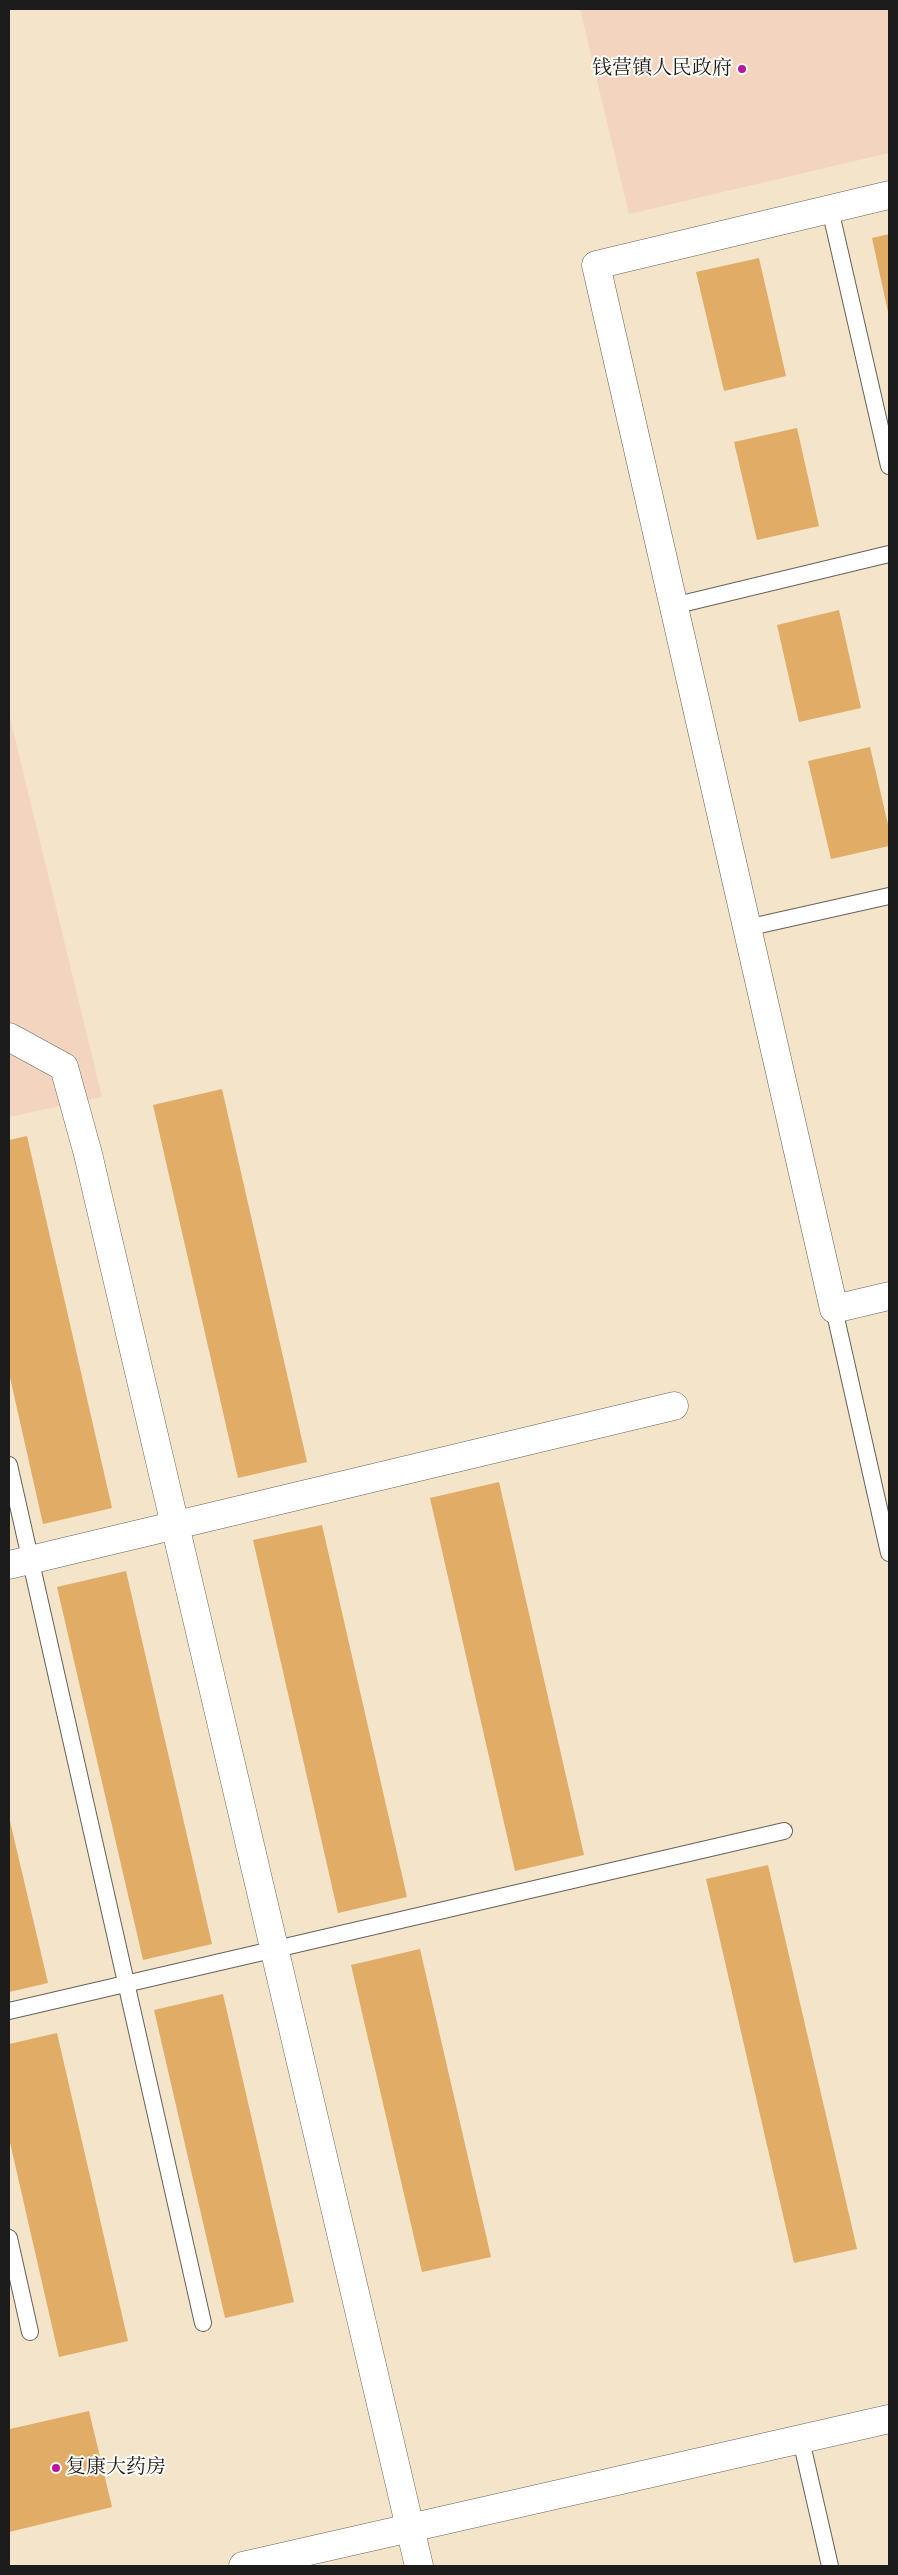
<!DOCTYPE html>
<html>
<head>
<meta charset="utf-8">
<style>
  body { margin:0 }
  #map { position:relative; width:898px; height:2575px; overflow:hidden; background:#f3e4ca; font-family:"Libre Bodoni",serif }
  canvas { display:block }
  .frame { position:absolute; inset:0; border:10px solid #1c1c1c; pointer-events:none }
</style>
</head>
<body>
<div id="map">
<canvas width="898" height="2575"></canvas>
<div class="frame"></div>
</div>
<script>
const c = document.querySelector('canvas').getContext('2d');
c.lineJoin = 'round';
function fill(path, color) { c.fillStyle = color; c.fill(path, 'evenodd'); }
const toPath = rows => new Path2D(rows.map(r => 'M' + r).join(''));
function trace(path, color, width, dash) { c.strokeStyle = color; c.lineWidth = width; c.lineCap = dash ? 'butt' : 'round'; c.setLineDash(dash || []); c.stroke(path); }
function drawText(font, color, halo, rows, align = 'center') {
  c.font = font + ' "Libre Bodoni","Noto Serif SC",serif'; c.lineWidth = 4; c.setLineDash([]); c.textBaseline = 'middle'; c.strokeStyle = halo; c.fillStyle = color; for (const [text, x, y, turn = 0] of rows) {
    c.save(); c.translate(x, y); c.rotate((+turn || 0) * Math.PI / 180); c.textAlign = isNaN(turn) ? turn : align; if (halo) c.strokeText(text, 0, 0); c.fillText(text, 0, 0); c.restore();
  }
}
fill(toPath([
  [580,9,889,9,889,153,629,214],
  [9,714,102,1097,9,1117]
]), '#f3d4bf');
fill(toPath([
  [889,234,889,312,888,312,872,238],
  [759,258,786,376,724,391,696,272],
  [797,428,819,526,757,540,734,442],
  [839,610,861,708,799,722,777,625],
  [870,747,889,829,889,846,831,859,808,761],
  [222,1089,307,1462,238,1478,153,1105],
  [27,1136,112,1508,43,1524,9,1373,9,1140],
  [499,1482,584,1855,515,1871,430,1498],
  [322,1525,407,1897,338,1913,253,1540],
  [126,1571,212,1944,143,1960,57,1587],
  [9,1817,48,1983,9,1992],
  [768,1865,857,2249,794,2263,706,1879],
  [420,1949,491,2257,422,2272,351,1965],
  [223,1994,294,2302,225,2318,154,2010],
  [57,2033,128,2341,59,2357,9,2138,9,2044],
  [89,2411,112,2507,9,2532,9,2426,10,2429]
]), '#e0ac66');
const lane = toPath([
  [830,209,889,466],
  [673,606,889,554],
  [746,928,889,896],
  [834,1309,889,1553],
  [9,1465,203,2323],
  [9,2011,784,1831],
  [9,2238,30,2332],
  [801,2440,830,2566]
]);
const street = toPath([
  [889,195,596,265,834,1309,889,1296],
  [9,1037,64,1067,88,1154,419,2566],
  [9,1565,674,1406]
]);
const secondary = toPath([
  [243,2566,889,2419]
]);
trace(lane, '#676259', 18);
trace(street, '#676259', 29);
trace(secondary, '#676259', 29);
trace(lane, '#fff', 16);
trace(street, '#fff', 28);
trace(secondary, '#fff', 28);
for (const [x, y, r, color] of [
  [742,69,5,"#b5179e"],
  [56,2468,5,"#b5179e"]
]) { const dot = new Path2D(); dot.arc(x, y, r, 0, 2 * Math.PI); c.fillStyle = color; c.fill(dot); trace(dot, '#fdfcf7', 2); }
drawText('20px', '#1c1c1c', '#fdfcf7', [
  ["钱营镇人民政府",732,69],
  ["复康大药房",66,2468,"left"]
], 'right');
</script>
</body>
</html>
